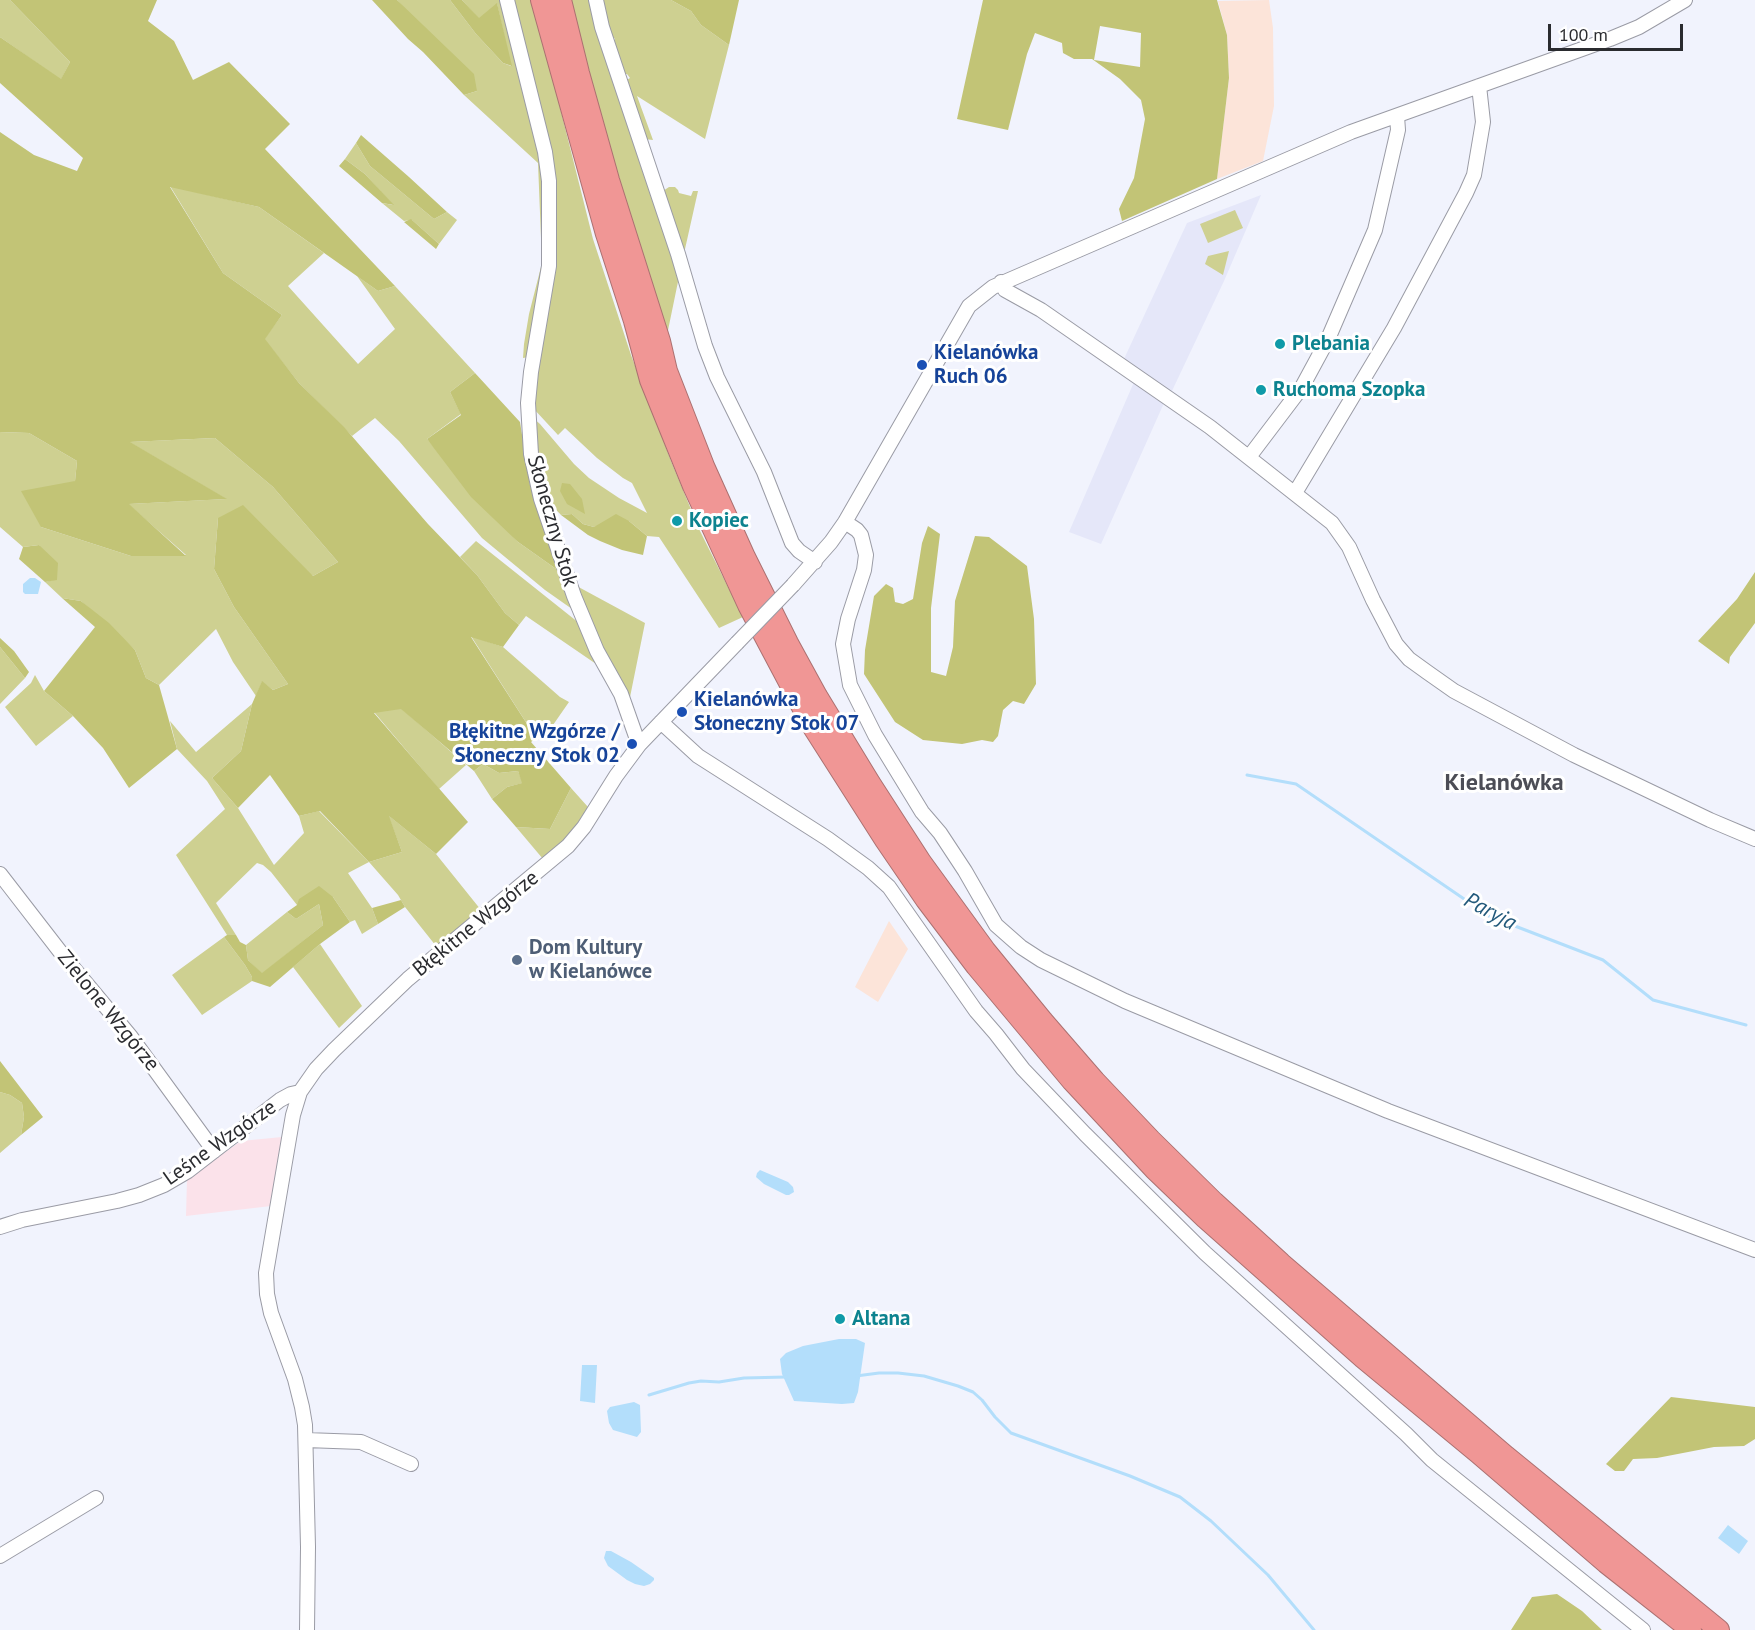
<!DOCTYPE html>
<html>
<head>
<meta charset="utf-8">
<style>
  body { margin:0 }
  #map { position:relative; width:1755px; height:1630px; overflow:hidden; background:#f1f3fd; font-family:"PT Sans",sans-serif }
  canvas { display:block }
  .scale { position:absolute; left:1548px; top:24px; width:135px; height:27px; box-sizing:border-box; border:3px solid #2a2b2f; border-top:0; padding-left:8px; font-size:18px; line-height:21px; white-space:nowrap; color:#2a2b2f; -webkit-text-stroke:4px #fff; paint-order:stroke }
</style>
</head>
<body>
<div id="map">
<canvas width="1755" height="1630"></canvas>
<div class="scale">100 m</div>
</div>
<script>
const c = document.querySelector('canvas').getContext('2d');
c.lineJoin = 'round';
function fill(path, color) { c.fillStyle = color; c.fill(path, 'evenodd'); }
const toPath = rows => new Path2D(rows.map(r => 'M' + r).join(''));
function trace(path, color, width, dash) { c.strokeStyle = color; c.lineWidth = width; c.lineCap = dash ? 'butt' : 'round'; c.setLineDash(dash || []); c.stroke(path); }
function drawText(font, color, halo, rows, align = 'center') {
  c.font = font + ' "PT Sans",sans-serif'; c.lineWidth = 6; c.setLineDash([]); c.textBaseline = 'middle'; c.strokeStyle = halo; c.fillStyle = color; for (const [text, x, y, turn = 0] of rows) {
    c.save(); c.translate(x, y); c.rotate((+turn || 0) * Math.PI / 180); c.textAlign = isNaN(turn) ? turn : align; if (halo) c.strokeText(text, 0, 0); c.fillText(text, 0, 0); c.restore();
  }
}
fill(toPath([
  [1269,0,1273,28,1274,106,1263,161,1217,179,1229,78,1227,35,1218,1],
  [889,921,908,949,878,1002,855,987]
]), '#fce4d9');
fill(toPath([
  [282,1137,271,1206,186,1216,187,1179,241,1141]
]), '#fbe2ea');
fill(toPath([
  [1261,195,1224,281,1171,393,1124,359,1187,223],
  [1134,382,1164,403,1101,544,1069,532]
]), '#e5e7f9');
fill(toPath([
  [0,0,10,0,70,62,61,80,0,37],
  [397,0,450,0,476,34,503,63,511,66,497,4,479,19,462,0,503,0,545,179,546,261,529,357,523,358,524,344,529,314,542,263,538,163,464,95,477,91],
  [511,0,533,0,593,239,631,355,671,461,700,531,743,617,719,628,659,537,647,536,629,521,594,527,583,524,572,514,561,515,542,495,532,417,540,424,574,464,589,478,619,498,647,513,632,483,623,478,597,458,565,428,558,435,533,408,553,191],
  [569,0,591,0,680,272,666,340,641,266],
  [601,0,671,0,691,11,701,25,729,45,705,139,637,96,653,140,644,139,625,81,630,78,627,74,623,74,612,42,615,39,613,37,610,36],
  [356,143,370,166,434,219,447,212,457,220,439,244,412,220,404,221,382,203,393,205,365,174,345,159],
  [170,186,259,207,324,253,288,286,358,364,395,329,357,276,378,291,395,286,475,373,450,392,461,414,427,439,518,542,559,571,572,609,545,590,482,538,399,441,375,418,352,436,299,383,264,339,282,315,223,273],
  [669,187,675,187,678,190,679,193,691,196,693,191,698,191,685,249,683,250,663,191],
  [1235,210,1243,228,1208,243,1200,224],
  [1229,251,1223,275,1205,264,1208,256],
  [0,432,29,433,77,461,75,481,41,527,131,556,186,555,128,504,226,499,129,442,215,438,273,487,338,562,313,576,218,518,214,569,234,607,288,684,273,690,262,682,256,696,233,662,216,629,159,685,146,678,135,650,81,601,62,598,45,582,57,579,39,545,23,547,0,527],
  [476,541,579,623,599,666,526,616,519,625,505,613,477,575,460,557],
  [573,584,645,623,629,702,605,658],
  [471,636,503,647,560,697,569,702,553,725,529,727],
  [0,647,25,678,0,704],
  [35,675,44,691,73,716,36,746,5,707,31,683],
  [252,704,241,751,212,778,238,808,274,865,304,833,299,816,319,811,369,862,402,852,388,815,436,854,481,910,436,946,405,907,398,895,369,862,348,873,372,908,378,924,362,934,355,920,350,922,333,897,297,905,271,872,263,865,257,863,216,903,236,935,227,935,176,855,225,809,207,781,177,749,170,721,196,752],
  [401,708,466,765,439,789,374,712],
  [483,764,499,773,518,771,523,783,507,787,492,799,474,771],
  [571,788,588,807,568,838,543,859,516,827,550,829],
  [319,904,323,925,262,974,248,960,246,945,287,912,296,919],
  [224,937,245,965,252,977,252,981,202,1015,172,975],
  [320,944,362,1006,339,1028,293,967],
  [0,1092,10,1095,22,1103,24,1117,21,1135,0,1153]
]), '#ced091');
fill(toPath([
  [10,0,157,0,148,21,174,41,193,80,229,62,290,124,265,149,395,286,378,291,259,207,170,187,223,273,282,315,265,339,299,383,344,427,428,524,477,575,505,613,519,625,503,647,471,637,529,727,553,725,531,742,571,788,550,829,516,827,492,799,507,787,522,783,518,771,499,773,483,764,474,771,401,709,374,713,468,822,436,854,389,816,402,852,369,862,320,811,299,816,270,775,238,808,212,778,241,751,252,704,262,681,273,690,288,684,234,607,214,569,218,518,243,505,313,576,338,562,273,487,215,438,130,442,227,499,129,504,186,556,131,556,41,527,21,491,75,481,77,461,29,433,0,432,0,132,34,155,77,171,83,158,0,83,0,37,61,79,70,62],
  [372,0,397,0,474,74,477,91,464,95,423,52,408,39],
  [450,0,462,0,479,18,497,3,512,66,503,63,476,34],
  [671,0,739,0,729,45,701,25,691,11],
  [983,0,1217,0,1227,35,1229,78,1217,179,1122,221,1119,209,1134,178,1145,119,1141,100,1120,79,1092,59,1074,59,1063,53,1062,43,1035,33,1027,54,1008,130,957,119],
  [1100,26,1141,33,1140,67,1094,60],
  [361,135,409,177,447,212,434,219,370,166,356,143],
  [345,159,365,174,394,205,382,203,339,166],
  [411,219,439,244,436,249,404,222],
  [475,373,520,422,530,485,559,571,518,542,471,497,427,439,461,415,450,392],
  [562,483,570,484,582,499,585,514,567,504,560,491],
  [572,514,583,524,594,527,616,514,629,521,647,536,643,555,622,550,600,541,588,535,561,515],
  [928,526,940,534,931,608,931,672,946,676,953,647,955,601,975,536,989,537,1027,566,1034,619,1036,684,1024,704,1013,701,1003,710,998,736,993,742,982,740,962,744,923,740,895,722,864,674,865,650,874,596,886,584,893,588,895,602,903,604,913,599,922,543],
  [39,545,58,563,57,580,45,582,19,559,23,547],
  [1755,572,1755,623,1730,657,1729,664,1698,641,1737,599],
  [62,598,81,601,109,623,135,650,146,678,159,685,177,749,129,788,103,748,73,716,44,691,95,627],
  [0,638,14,651,29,672,25,678,0,647],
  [319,886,333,897,350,922,320,944,270,987,252,981,252,977,245,965,224,937,227,935,236,935,240,942,246,945,248,960,262,973,323,925,319,904,296,919,287,912,297,905,299,899],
  [401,900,405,907,378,924,372,908],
  [0,1061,43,1117,21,1135,24,1117,22,1103,10,1095,0,1092],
  [1671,1397,1755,1407,1755,1439,1744,1446,1714,1447,1657,1458,1633,1459,1624,1471,1615,1471,1606,1464],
  [1557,1594,1582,1611,1602,1630,1511,1630,1532,1597]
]), '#c2c476');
fill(toPath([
  [30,578,35,578,41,582,38,594,25,594,23,592,23,584],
  [760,1170,788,1182,793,1187,794,1192,789,1195,786,1195,764,1184,756,1177,757,1173],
  [839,1339,856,1339,865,1343,858,1392,854,1403,842,1404,794,1401,782,1374,780,1359,786,1353,803,1346],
  [582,1365,597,1365,595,1403,580,1401],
  [634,1402,640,1405,641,1432,637,1437,613,1430,609,1423,607,1411,610,1407],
  [1728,1525,1748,1541,1739,1554,1718,1538],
  [606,1551,611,1551,631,1562,654,1578,654,1580,650,1584,644,1586,635,1584,627,1580,608,1566,604,1558]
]), '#b3defb');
trace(toPath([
  [1247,775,1296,784,1489,916,1603,960,1653,1000,1746,1025],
  [856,1376,879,1373,898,1373,924,1376,958,1386,973,1392,982,1400,995,1417,1011,1433,1130,1476,1180,1497,1211,1521,1268,1575,1314,1630],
  [649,1395,689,1383,701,1381,719,1382,744,1378,786,1377]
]), '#b3defb', 3);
const minor = toPath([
  [507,0,545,152,549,181,549,266,531,372,528,403,531,454,541,499,574,596,597,651,621,694,639,745],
  [596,0,602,27,678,254,705,346,717,377,764,472,792,543,799,551,815,562],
  [1001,282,1005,290,1041,310,1210,427,1332,523,1349,547,1373,600,1396,644,1409,659,1427,672,1454,691,1574,755,1710,820,1755,839],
  [1249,457,1302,387,1328,339,1375,230,1398,130,1397,116],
  [1295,493,1394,328,1466,193,1474,175,1483,122,1479,86],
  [845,522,857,530,861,535,866,555,864,570,848,619,843,644,850,685,875,735,922,812,940,833,965,871,996,925,1021,947,1041,960,1125,1001,1388,1111,1755,1250],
  [793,585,831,542,845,522,969,306,993,287,1351,132,1610,39,1639,27,1685,0],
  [661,722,698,756,828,839,868,868,889,887,976,1011,996,1034,1023,1069,1085,1134,1205,1253,1406,1434,1432,1460,1643,1630],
  [0,874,65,958,131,1037,214,1151],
  [0,1227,22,1220,117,1201,139,1195,164,1185,188,1171,280,1100,291,1094,300,1092],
  [306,1440,361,1442,411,1464],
  [0,1556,96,1498],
  [307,1630,308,1547,305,1425,302,1407,295,1379,271,1313,267,1294,266,1273,293,1115,300,1092,316,1069,334,1050,408,979,568,846,584,827,616,776,639,745,737,643]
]);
const highway = toPath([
  [541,0,606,234,634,321,650,380,693,486,748,605,811,724,885,840,926,900,976,966,1072,1081,1154,1169,1205,1218,1363,1358,1478,1453,1606,1563,1691,1630],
  [561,0,579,73,609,180,660,341,667,371,704,466,745,557,788,643,817,696,870,783,921,862,985,950,1043,1021,1095,1081,1151,1140,1214,1202,1281,1263,1506,1456,1719,1630]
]);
trace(minor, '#9a9ba5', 16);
trace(highway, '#ab7171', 22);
trace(minor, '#fff', 14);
trace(highway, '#f09695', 20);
const minorBridge = toPath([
  [737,643,793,585]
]);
trace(minorBridge, '#9a9ba5', 16, []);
trace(minorBridge, '#fff', 14);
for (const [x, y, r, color] of [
  [1280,344,6,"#0f9aa8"],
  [922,365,6,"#1a4fb4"],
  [1261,390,6,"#0f9aa8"],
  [677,521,6,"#0f9aa8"],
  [682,712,6,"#1a4fb4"],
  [632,744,6,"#1a4fb4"],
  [517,960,6,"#5c6f8a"],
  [840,1319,6,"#0f9aa8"]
]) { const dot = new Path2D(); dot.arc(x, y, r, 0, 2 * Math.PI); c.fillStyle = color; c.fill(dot); trace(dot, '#fff', 2); }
drawText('bold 21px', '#0d838f', '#fff', [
  ["Plebania",1292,344],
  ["Ruchoma Szopka",1273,390],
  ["Kopiec",689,521],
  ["Altana",852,1319]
], 'left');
drawText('bold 21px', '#164399', '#fff', [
  ["Kielanówka",934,353],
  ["Ruch 06",934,377],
  ["Kielanówka",694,700],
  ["Słoneczny Stok 07",694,724],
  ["Błękitne Wzgórze /",620,732,"right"],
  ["Słoneczny Stok 02",620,756,"right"]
], 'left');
drawText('21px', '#2a2b2f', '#fff', [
  ["Słoneczny Stok",552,521,74],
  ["Błękitne Wzgórze",476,924,-39],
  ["Zielone Wzgórze",108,1011,51],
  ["Leśne Wzgórze",220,1143,-35]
]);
drawText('bold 21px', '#4e5e75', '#fff', [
  ["Dom Kultury",529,948],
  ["w Kielanówce",529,972]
], 'left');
drawText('italic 22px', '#235a7b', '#fff', [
  ["Paryja",1490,912,28]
]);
drawText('bold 24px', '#4c4d56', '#fff', [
  ["Kielanówka",1504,783]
]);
</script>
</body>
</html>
